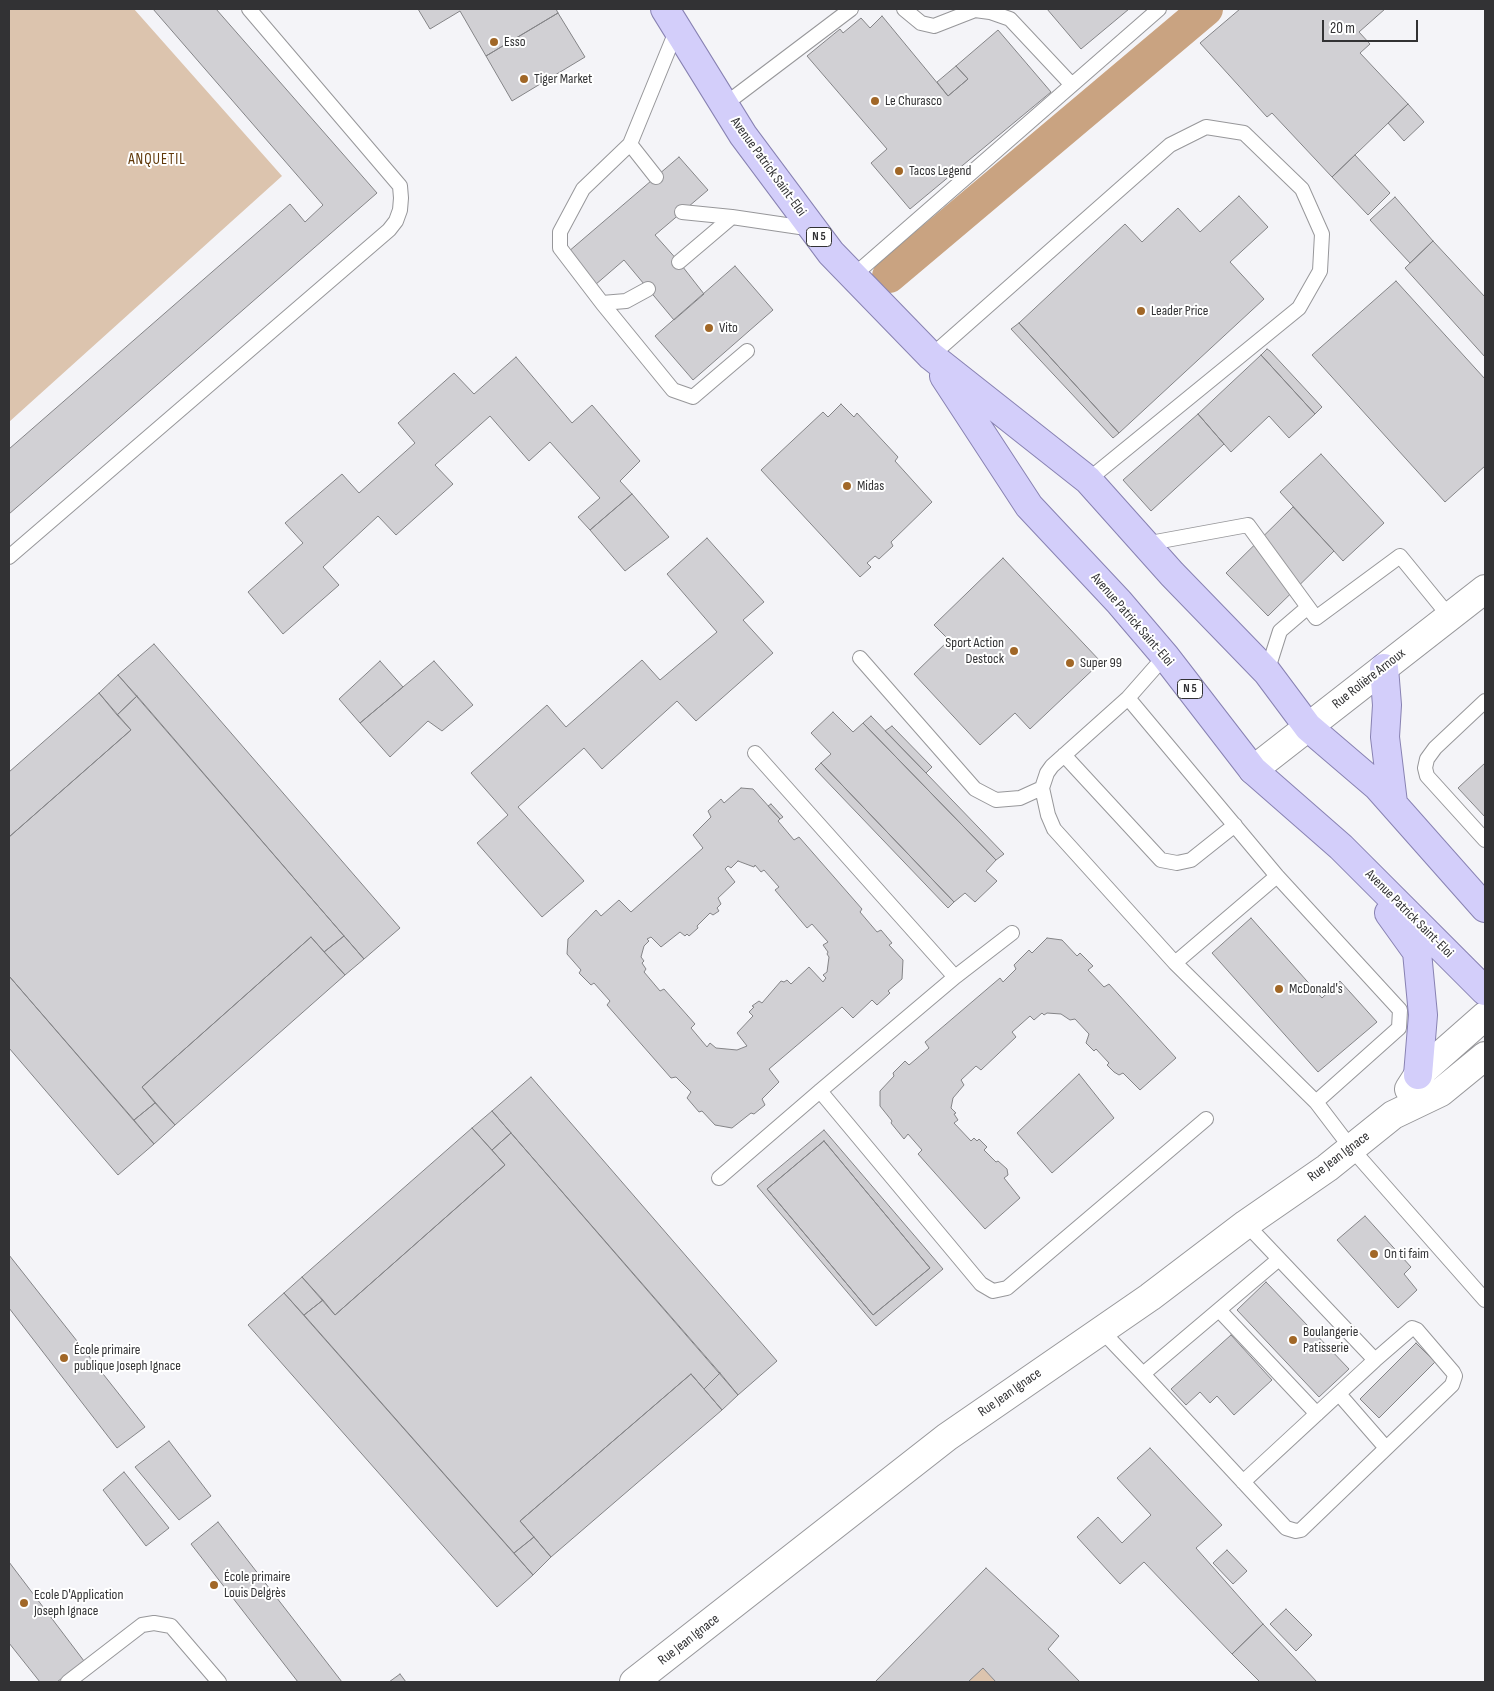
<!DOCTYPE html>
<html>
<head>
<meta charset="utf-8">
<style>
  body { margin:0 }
  #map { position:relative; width:1494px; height:1691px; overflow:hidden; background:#f4f4f8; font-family:"Sofia Sans Condensed",sans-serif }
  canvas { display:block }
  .frame { position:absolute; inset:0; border:10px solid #323234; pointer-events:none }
  .scale { position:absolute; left:1322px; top:20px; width:96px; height:22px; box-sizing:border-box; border:2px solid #323234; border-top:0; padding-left:6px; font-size:15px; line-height:18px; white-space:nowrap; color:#323234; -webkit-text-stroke:4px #fff; paint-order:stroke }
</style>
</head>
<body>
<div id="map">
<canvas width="1494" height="1691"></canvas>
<div class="frame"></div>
<div class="scale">20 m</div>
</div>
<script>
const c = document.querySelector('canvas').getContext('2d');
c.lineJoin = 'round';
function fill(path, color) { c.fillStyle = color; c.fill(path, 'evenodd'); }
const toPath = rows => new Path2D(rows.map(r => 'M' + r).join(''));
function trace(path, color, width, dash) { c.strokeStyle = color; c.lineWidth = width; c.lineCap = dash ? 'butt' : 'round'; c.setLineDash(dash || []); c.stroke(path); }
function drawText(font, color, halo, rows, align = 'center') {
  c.font = font + ' "Sofia Sans Condensed",sans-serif'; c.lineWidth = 4; c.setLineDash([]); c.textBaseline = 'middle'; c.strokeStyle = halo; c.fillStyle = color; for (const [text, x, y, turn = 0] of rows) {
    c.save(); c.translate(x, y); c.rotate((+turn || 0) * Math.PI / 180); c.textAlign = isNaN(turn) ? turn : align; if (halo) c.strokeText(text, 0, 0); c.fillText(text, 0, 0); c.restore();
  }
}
fill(toPath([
  [9,9,134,9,282,176,9,422],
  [983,1668,996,1682,968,1682]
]), '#dcc4ae');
trace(toPath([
  [889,276,1206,9]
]), '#c9a381', 34);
const building = toPath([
  [153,9,216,9,377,193,9,514,9,449,290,204,305,222,323,205,153,9],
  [418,9,556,9,558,13,486,56,460,11,430,29,418,9],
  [1047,9,1129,9,1081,49,1047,9],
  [1240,9,1385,9,1359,32,1370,44,1360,53,1408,104,1332,177,1272,113,1267,117,1200,43,1240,9],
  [558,13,585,57,512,101,486,56,558,13],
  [882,16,948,96,968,79,956,66,998,30,1051,92,910,209,871,163,887,149,807,56,840,29,843,33,861,18,870,28,882,16],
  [956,66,968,79,948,96,937,82,956,66],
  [1408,104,1424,122,1404,141,1388,123,1408,104],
  [1355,155,1390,193,1368,215,1332,177,1355,155],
  [679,157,708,190,655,235,679,262,704,294,674,320,624,260,595,285,568,252,679,157],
  [1239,196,1268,227,1230,262,1264,299,1119,433,1019,323,1125,224,1142,242,1178,208,1200,232,1239,196],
  [1395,197,1433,241,1410,263,1370,220,1395,197],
  [1433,241,1485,297,1485,357,1405,268,1433,241],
  [735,266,773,310,693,380,655,336,735,266],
  [1396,281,1485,379,1485,466,1445,502,1312,355,1396,281],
  [1019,323,1119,433,1113,438,1011,329,1019,323],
  [1267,349,1270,351,1322,407,1315,414,1261,355,1267,349],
  [1261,355,1315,414,1289,438,1269,416,1231,452,1198,414,1261,355],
  [516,357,572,423,592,405,640,461,620,481,632,494,590,530,578,517,600,498,550,442,529,461,490,416,435,465,453,484,396,535,378,516,323,567,339,585,283,634,248,592,303,543,285,523,342,474,359,493,415,443,398,423,454,373,474,394,516,357],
  [841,404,854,417,857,413,898,457,895,461,932,502,891,542,893,546,879,559,875,556,867,563,871,567,860,577,761,470,823,412,828,417,841,404],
  [1198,414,1224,444,1151,511,1123,480,1198,414],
  [1321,454,1384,523,1343,561,1280,492,1321,454],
  [632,494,669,537,625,571,590,530,632,494],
  [1293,507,1334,551,1268,616,1226,573,1293,507],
  [707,538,764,602,743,620,773,653,696,721,677,701,602,769,584,748,518,807,584,881,542,917,477,843,508,815,471,773,547,705,566,727,642,660,660,680,717,632,667,574,707,538],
  [1003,558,1101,662,1030,729,1015,713,980,745,914,674,949,640,934,625,1003,558],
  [154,644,400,928,364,959,118,675,154,644],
  [380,661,403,687,360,723,339,699,380,661],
  [434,661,473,705,442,731,428,721,390,757,360,723,434,661],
  [118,675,137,696,117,715,99,693,118,675],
  [99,693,131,730,9,837,9,772,99,693],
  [137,696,344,936,324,952,311,937,142,1087,155,1103,134,1120,9,976,9,837,131,730,117,715,137,696],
  [833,712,853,732,863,723,996,860,986,871,997,881,975,902,965,893,954,902,821,763,831,754,811,733,833,712],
  [871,716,926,773,1004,854,996,860,863,723,871,716],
  [892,726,932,767,926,773,885,731,892,726],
  [821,763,954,902,948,908,815,769,821,763],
  [1485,763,1485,817,1458,788,1485,763],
  [741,788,753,789,780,819,778,821,794,840,799,837,862,909,860,912,877,932,881,930,892,943,889,945,903,960,902,979,888,991,890,993,877,1005,872,1000,853,1018,842,1007,769,1069,779,1082,762,1099,765,1105,754,1114,751,1113,732,1128,715,1125,702,1111,699,1112,687,1098,691,1092,676,1077,671,1078,607,1005,610,1001,594,983,591,985,579,973,581,970,567,954,568,939,596,910,601,916,619,900,631,912,703,848,693,835,711,817,708,811,721,799,724,803,741,788],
  [738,861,754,867,755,865,761,872,764,870,779,887,775,890,807,928,812,924,828,942,823,945,828,952,827,954,829,957,827,972,823,975,826,978,823,982,809,967,791,984,787,980,784,982,781,981,762,1003,759,1001,752,1006,754,1007,749,1012,753,1016,737,1033,747,1046,737,1050,716,1048,710,1043,707,1047,691,1028,695,1024,664,989,660,991,644,972,646,969,642,963,644,961,641,957,644,946,649,941,647,939,651,937,661,947,680,932,685,936,687,934,689,936,698,928,697,926,710,913,713,915,719,911,717,908,721,904,718,898,735,882,725,869,728,866,731,868,738,861],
  [771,804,783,817,780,819,768,806,771,804],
  [1251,918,1322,998,1340,981,1377,1022,1318,1072,1212,953,1251,918],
  [344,936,364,959,345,975,324,952,344,936],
  [311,937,345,975,175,1125,142,1087,311,937],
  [1047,938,1062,940,1077,956,1080,953,1093,966,1088,970,1104,987,1109,984,1176,1058,1140,1090,1123,1073,1119,1075,1114,1072,1107,1065,1109,1063,1096,1049,1094,1051,1086,1043,1089,1034,1075,1019,1070,1020,1061,1014,1047,1013,1044,1015,1042,1013,1034,1020,1030,1016,1012,1032,1016,1037,981,1070,976,1066,961,1080,964,1085,953,1098,951,1108,956,1113,954,1114,958,1120,954,1123,971,1141,974,1138,977,1141,979,1139,987,1147,984,1150,996,1162,998,1161,1007,1169,1008,1175,1004,1178,1020,1198,985,1229,918,1154,922,1150,908,1134,904,1139,891,1123,892,1121,880,1106,880,1091,894,1076,893,1073,905,1061,909,1065,929,1048,925,1042,1000,978,1003,982,1016,969,1014,965,1029,950,1032,953,1047,938],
  [9,976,154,1144,118,1175,9,1048,9,976],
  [1079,1074,1114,1118,1052,1173,1017,1133,1079,1074],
  [531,1077,777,1361,738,1395,492,1111,531,1077],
  [155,1103,175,1125,154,1144,134,1120,155,1103],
  [492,1111,511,1133,492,1150,472,1128,492,1111],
  [472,1128,505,1165,335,1315,302,1277,472,1128],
  [824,1130,943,1269,876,1326,757,1186,824,1130],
  [824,1141,930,1268,873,1315,767,1189,824,1141],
  [511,1133,720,1373,704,1389,691,1374,520,1521,534,1537,514,1553,304,1315,323,1300,335,1315,505,1165,492,1150,511,1133],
  [824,1141,930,1268,873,1315,767,1189,824,1141],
  [1365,1216,1411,1267,1404,1274,1417,1290,1398,1308,1337,1240,1365,1216],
  [9,1255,145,1427,117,1448,9,1308,9,1255],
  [302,1277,323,1300,304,1315,284,1293,302,1277],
  [1266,1282,1349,1369,1319,1397,1237,1310,1266,1282],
  [284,1293,533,1575,497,1607,248,1325,284,1293],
  [1231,1335,1272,1380,1234,1415,1217,1396,1210,1403,1200,1392,1186,1405,1171,1389,1231,1335],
  [1416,1343,1435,1362,1379,1418,1360,1399,1416,1343],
  [720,1373,738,1395,722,1410,704,1389,720,1373],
  [691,1374,722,1410,551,1557,520,1521,691,1374],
  [169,1441,211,1496,179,1520,135,1467,169,1441],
  [1150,1448,1222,1525,1196,1548,1263,1624,1232,1654,1144,1562,1120,1584,1077,1537,1098,1517,1122,1543,1151,1515,1117,1478,1150,1448],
  [124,1472,169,1528,146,1546,103,1490,124,1472],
  [218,1522,342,1682,298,1682,191,1544,218,1522],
  [534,1537,551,1557,533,1575,514,1553,534,1537],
  [1227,1550,1247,1571,1233,1584,1213,1563,1227,1550],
  [9,1562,84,1661,57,1682,40,1682,9,1643,9,1562],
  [986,1568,1059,1636,1048,1649,1080,1682,996,1682,983,1668,968,1682,875,1682,986,1568],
  [1286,1609,1312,1635,1296,1651,1270,1624,1286,1609],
  [1263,1624,1317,1682,1260,1682,1232,1654,1263,1624],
  [400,1674,406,1682,389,1682,400,1674]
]);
fill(building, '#d1d0d4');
trace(building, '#848487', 1);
const lane = toPath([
  [904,9,921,23,934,26,975,10,990,12,1010,19,1072,85],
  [724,105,851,9],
  [630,144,583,189,560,232,560,248,602,303,626,301,648,289],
  [656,177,630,144,677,29],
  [682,212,732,217,813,229],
  [679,262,732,217],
  [853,276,1159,9],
  [602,303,673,390,693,397,747,351],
  [931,356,1170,145,1206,127,1244,133,1302,189,1322,234,1320,271,1299,308,1088,480],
  [1143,542,1150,543,1248,525,1316,618,1400,556,1449,616],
  [9,557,389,230,396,221,400,210,401,198,400,186,249,9],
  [860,658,975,789,996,800,1020,798,1042,788],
  [1267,672,1280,631,1308,607],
  [1128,698,1277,876,1400,1010,1399,1028,1316,1102,1175,963,1054,829,1048,815,1042,788,1047,773,1052,766,1128,698,1165,656],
  [1485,701,1435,748,1427,759,1425,768,1427,776,1485,840],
  [1064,755,1161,860,1177,863,1191,860,1235,825],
  [1175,963,1277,876],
  [955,977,1012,933],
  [820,1091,981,1284,993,1291,1007,1288,1206,1119],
  [1316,1102,1351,1148,1485,1300],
  [719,1178,820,1091,955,977,755,753],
  [1246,1224,1375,1360],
  [1219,1310,1317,1414],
  [1101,1330,1143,1374,1286,1528,1296,1531,1301,1530,1452,1385,1455,1376,1453,1372,1417,1330,1412,1328,1375,1360,1243,1482],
  [1143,1374,1279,1259],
  [1339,1394,1386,1448],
  [68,1682,142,1625,154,1623,171,1626,219,1682]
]);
const secondary = toPath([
  [1253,770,1485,589],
  [1409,1089,1418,1075,1485,1016],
  [634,1682,947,1437,1150,1297,1246,1224,1327,1168,1393,1115,1441,1092,1485,1056]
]);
const primary = toPath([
  [665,9,743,135,831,253,931,356,1088,480,1172,574,1267,672,1308,727,1377,786,1485,908],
  [944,376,1029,506,1119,602,1165,656,1253,770,1341,847,1485,991],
  [1384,668,1387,705,1385,737,1393,803],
  [1389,913,1417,952,1423,1015,1418,1075]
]);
trace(lane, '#97979a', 16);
trace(secondary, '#97979a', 30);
trace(primary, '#8882b2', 30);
trace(lane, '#fff', 14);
trace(secondary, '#fff', 28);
trace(primary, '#d3cefa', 28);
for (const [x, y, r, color] of [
  [494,42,5,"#a16727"],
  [524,79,5,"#a16727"],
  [875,101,5,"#a16727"],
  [899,171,5,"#a16727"],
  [1141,311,5,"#a16727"],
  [709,328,5,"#a16727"],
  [847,486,5,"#a16727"],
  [1014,651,5,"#a16727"],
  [1070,663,5,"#a16727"],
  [1279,989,5,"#a16727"],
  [1374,1254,5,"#a16727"],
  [1293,1340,5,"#a16727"],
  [64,1358,5,"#a16727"],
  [214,1585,5,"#a16727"],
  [24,1603,5,"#a16727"]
]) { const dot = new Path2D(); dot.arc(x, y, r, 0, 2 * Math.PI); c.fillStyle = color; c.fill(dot); trace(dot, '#fff', 2); }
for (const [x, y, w] of [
  [819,237,25],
  [1190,689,25]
]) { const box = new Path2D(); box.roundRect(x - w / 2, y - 9.5, w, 19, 4); c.fillStyle = '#fff'; c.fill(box); trace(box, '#323234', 1); }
drawText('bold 12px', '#323234', null, [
  ["N 5",819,237],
  ["N 5",1190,689]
]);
drawText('14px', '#323234', '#fff', [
  ["Esso",504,42],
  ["Tiger Market",534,79],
  ["Le Churasco",885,101],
  ["Tacos Legend",909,171],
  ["Leader Price",1151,311],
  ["Vito",719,328],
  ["Midas",857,486],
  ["Sport Action",1004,643,"right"],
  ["Destock",1004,659,"right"],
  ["Super 99",1080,663],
  ["McDonald's",1289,989],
  ["On ti faim",1384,1254],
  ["Boulangerie",1303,1332],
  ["Patisserie",1303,1348],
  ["École primaire",74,1350],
  ["publique Joseph Ignace",74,1366],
  ["École primaire",224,1577],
  ["Louis Delgrès",224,1593],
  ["Ecole D'Application",34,1595],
  ["Joseph Ignace",34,1611]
], 'left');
drawText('14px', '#323234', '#fff', [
  ["Avenue Patrick Saint-Eloi",768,167,54],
  ["Avenue Patrick Saint-Eloi",1132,620,49],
  ["Rue Rolière Arnoux",1369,679,-38],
  ["Avenue Patrick Saint-Eloi",1409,914,45],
  ["Rue Jean Ignace",1339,1157,-37],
  ["Rue Jean Ignace",1010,1393,-35],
  ["Rue Jean Ignace",689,1640,-38]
]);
c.letterSpacing = '1px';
drawText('15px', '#5f3708', '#fff', [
  ["ANQUETIL",157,160]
]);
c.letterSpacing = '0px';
</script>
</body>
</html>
